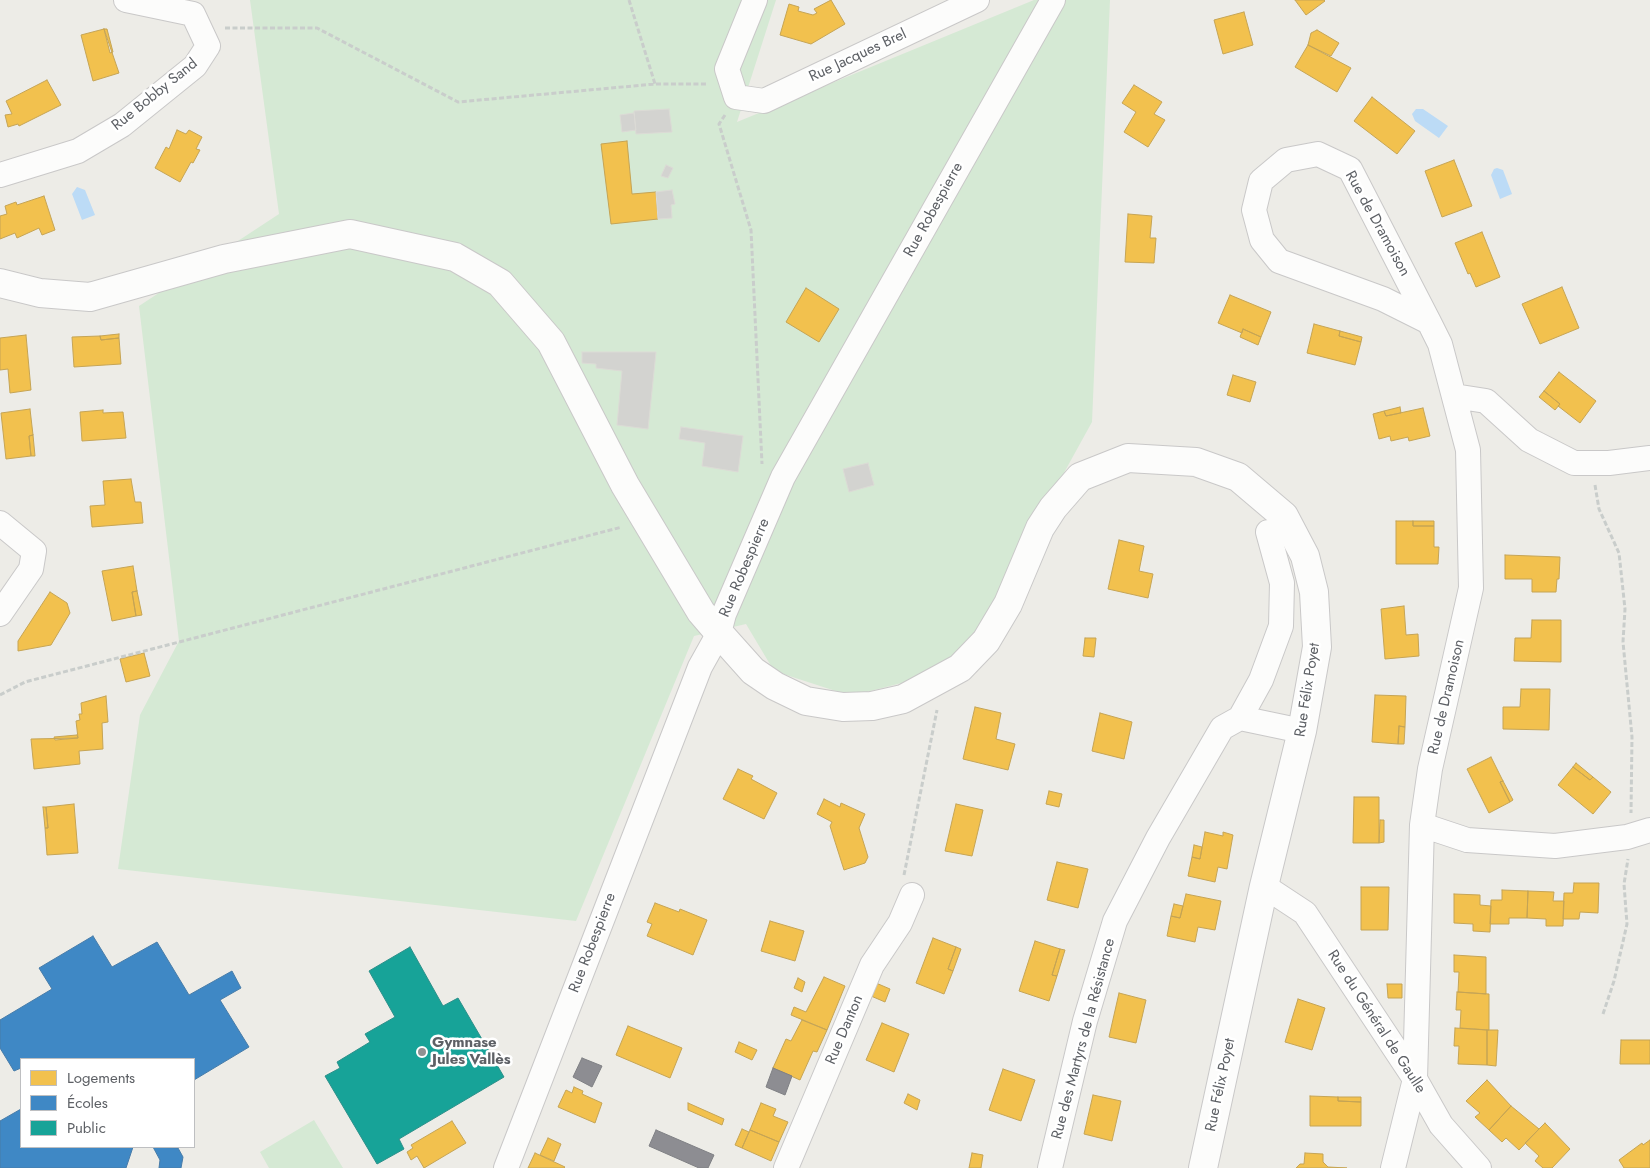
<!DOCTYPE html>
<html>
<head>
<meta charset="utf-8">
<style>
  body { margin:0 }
  #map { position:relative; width:1650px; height:1168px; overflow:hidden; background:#edece7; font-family:Jost,sans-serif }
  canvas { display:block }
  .legend { position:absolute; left:20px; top:1058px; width:175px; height:90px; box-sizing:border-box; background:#fff; border:1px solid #bebfc1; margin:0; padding:6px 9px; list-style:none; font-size:15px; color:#5d6065 }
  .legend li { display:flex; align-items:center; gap:10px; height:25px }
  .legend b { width:25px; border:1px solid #bebfc1 }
</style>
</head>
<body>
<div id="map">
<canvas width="1650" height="1168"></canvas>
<ul class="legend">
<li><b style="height:14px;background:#f2c14e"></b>Logements</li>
<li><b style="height:14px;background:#3f88c5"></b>Écoles</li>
<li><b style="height:14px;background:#17a398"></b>Public</li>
</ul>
</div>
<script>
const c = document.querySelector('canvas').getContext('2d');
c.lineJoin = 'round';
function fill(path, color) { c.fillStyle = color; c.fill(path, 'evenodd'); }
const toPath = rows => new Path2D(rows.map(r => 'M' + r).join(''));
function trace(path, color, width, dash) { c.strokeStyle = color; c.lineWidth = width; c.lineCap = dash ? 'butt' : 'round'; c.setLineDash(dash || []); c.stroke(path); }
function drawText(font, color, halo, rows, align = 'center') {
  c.font = font + ' Jost,sans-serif'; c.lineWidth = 5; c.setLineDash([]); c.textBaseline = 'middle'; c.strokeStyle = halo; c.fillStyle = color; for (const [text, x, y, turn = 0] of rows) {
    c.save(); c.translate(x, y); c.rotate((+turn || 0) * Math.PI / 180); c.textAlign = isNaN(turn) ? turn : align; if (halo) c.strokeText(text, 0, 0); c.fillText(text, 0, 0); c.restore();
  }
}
fill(toPath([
  [250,0,776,0,737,122,1034,0,1110,0,1092,422,964,654,917,679,851,696,774,671,746,624,694,636,576,921,118,869,140,715,179,641,139,306,279,214],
  [314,1120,343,1168,269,1168,260,1152]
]), '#d5e9d4');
fill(toPath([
  [1416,109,1423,109,1448,126,1439,138,1415,121,1412,114],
  [1497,168,1503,170,1512,194,1500,199,1491,175,1494,169],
  [77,187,85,190,95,215,82,220,72,194]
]), '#bcdbf6');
const homes = toPath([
  [831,0,845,24,811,44,780,35,789,4,799,7,798,11,813,15,817,13,814,9,831,0],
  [1295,0,1324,0,1325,1,1306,15,1295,0],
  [1244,12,1253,45,1223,54,1214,20,1244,12],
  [104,29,119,73,93,81,81,35,104,29],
  [104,29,107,29,113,52,110,53,104,29],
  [1317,30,1339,43,1331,56,1308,45,1311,33,1317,30],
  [1308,45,1351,68,1337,92,1295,67,1308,45],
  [47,80,61,105,19,126,18,124,8,127,5,115,12,114,6,101,47,80],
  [1134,85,1162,102,1154,114,1165,120,1148,147,1124,132,1136,112,1122,103,1134,85],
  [1372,97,1415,131,1397,154,1354,121,1372,97],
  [177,130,186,134,189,130,202,137,196,149,200,150,193,163,191,162,180,182,155,168,166,147,169,149,177,130],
  [627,141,632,194,656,192,658,219,611,224,601,144,627,141],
  [1454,160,1472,206,1442,217,1425,171,1454,160],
  [44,196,55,230,42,235,39,228,17,238,15,233,0,239,0,216,7,214,5,206,16,202,17,205,44,196],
  [1128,214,1152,216,1150,238,1156,238,1154,263,1125,262,1128,214],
  [1482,232,1500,277,1476,287,1470,273,1468,274,1455,243,1482,232],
  [1562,287,1579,328,1540,344,1522,304,1562,287],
  [806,288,839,309,819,342,786,322,806,288],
  [1230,295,1271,312,1261,337,1243,329,1242,333,1218,323,1230,295],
  [1314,324,1340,331,1339,336,1361,342,1355,365,1307,353,1314,324],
  [1243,329,1261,337,1258,345,1240,337,1243,329],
  [1340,331,1362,337,1361,342,1339,336,1340,331],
  [119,334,119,338,101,340,100,336,119,334],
  [26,335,31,390,10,393,8,369,0,370,0,338,26,335],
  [100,336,101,340,119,338,121,364,74,367,72,337,100,336],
  [1559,372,1596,401,1580,423,1558,406,1560,404,1544,391,1559,372],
  [1233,375,1256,382,1250,402,1227,395,1233,375],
  [1544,391,1560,404,1555,410,1539,397,1544,391],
  [1400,407,1401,413,1386,416,1384,411,1400,407],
  [1423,408,1430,436,1409,441,1408,437,1391,441,1390,436,1379,439,1373,414,1384,411,1386,416,1423,408],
  [30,409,33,435,29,436,31,456,6,459,1,413,30,409],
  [103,410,103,413,123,412,126,438,82,441,80,412,103,410],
  [33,435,35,456,31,456,29,436,33,435],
  [131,479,135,502,141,502,143,523,92,527,90,506,105,505,103,481,131,479],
  [1396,521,1413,521,1413,526,1434,526,1434,547,1439,547,1438,564,1396,564,1396,521],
  [1413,521,1434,521,1434,526,1413,526,1413,521],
  [1119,540,1144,546,1139,571,1153,574,1148,598,1108,589,1119,540],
  [1505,555,1560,557,1559,579,1557,579,1556,592,1532,592,1532,579,1505,579,1505,555],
  [133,566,137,591,132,592,136,616,112,621,102,571,133,566],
  [137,591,142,615,136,616,132,592,137,591],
  [50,592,67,603,70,613,51,645,18,651,18,641,50,592],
  [1404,606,1406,635,1418,634,1419,656,1385,659,1381,609,1404,606],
  [1532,620,1561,620,1561,662,1514,661,1515,638,1531,638,1532,620],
  [1085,638,1096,638,1094,657,1083,656,1085,638],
  [144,653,150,676,126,682,120,659,144,653],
  [1521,689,1550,689,1549,730,1503,729,1503,707,1520,707,1521,689],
  [1375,695,1406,696,1405,727,1399,726,1398,744,1372,742,1375,695],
  [106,696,108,722,102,723,103,749,79,751,80,764,34,769,31,739,78,738,76,721,80,720,79,714,82,714,81,703,106,696],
  [975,707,1001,713,996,739,1015,744,1008,770,963,759,975,707],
  [1100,713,1132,722,1124,759,1092,751,1100,713],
  [1399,726,1405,727,1404,744,1398,744,1399,726],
  [77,735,78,738,55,740,54,737,77,735],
  [1491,757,1503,781,1500,782,1510,802,1489,813,1467,769,1491,757],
  [1576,763,1593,777,1590,780,1573,767,1576,763],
  [1573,767,1590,780,1593,777,1611,792,1593,814,1558,785,1573,767],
  [738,769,753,776,751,779,777,793,764,819,723,799,738,769],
  [1503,781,1513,800,1510,802,1500,782,1503,781],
  [1049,791,1062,794,1059,807,1046,804,1049,791],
  [1354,797,1379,797,1379,843,1353,843,1354,797],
  [824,799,840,807,841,803,865,814,859,828,868,857,865,863,844,870,830,826,832,822,817,814,824,799],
  [74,804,78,853,47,855,45,828,48,828,46,807,74,804],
  [956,804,983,810,972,856,945,851,956,804],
  [43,807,46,807,48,828,45,828,43,807],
  [1380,820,1384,820,1384,842,1379,843,1380,820],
  [1205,832,1223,836,1223,832,1233,835,1227,869,1218,867,1215,882,1188,876,1192,857,1200,859,1205,832],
  [1194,845,1202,847,1200,859,1192,857,1194,845],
  [1057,862,1088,869,1078,908,1047,900,1057,862],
  [1574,883,1599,883,1598,913,1580,912,1579,919,1563,919,1564,893,1573,893,1574,883],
  [1361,887,1389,887,1388,930,1361,930,1361,887],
  [1502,890,1528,891,1527,918,1509,918,1509,924,1490,924,1491,900,1502,900,1502,890],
  [1528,891,1554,892,1553,901,1564,901,1563,926,1546,926,1546,919,1527,918,1528,891],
  [1186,894,1221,901,1215,930,1198,927,1195,942,1167,936,1171,916,1180,918,1186,894],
  [1454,894,1480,895,1480,905,1491,906,1490,932,1473,931,1473,924,1454,923,1454,894],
  [655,903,679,912,680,909,707,920,693,955,647,936,652,924,647,922,655,903],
  [1174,904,1183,906,1180,918,1171,916,1174,904],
  [770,921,804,931,795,961,761,951,770,921],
  [933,938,956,947,948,969,953,971,944,994,916,983,933,938],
  [1035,941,1060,949,1052,975,1057,976,1049,1001,1019,991,1035,941],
  [956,947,961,949,953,971,948,969,956,947],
  [1060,949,1065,950,1057,976,1052,975,1060,949],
  [1454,955,1486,957,1486,994,1458,992,1459,972,1454,972,1454,955],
  [824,977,845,986,827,1030,791,1015,794,1007,806,1012,824,977],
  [798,978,805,982,802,992,794,988,798,978],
  [876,983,890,989,885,1002,871,996,876,983],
  [1387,984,1402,984,1402,998,1388,998,1387,984],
  [1457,992,1489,994,1489,1030,1460,1028,1461,1010,1456,1010,1457,992],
  [1119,993,1146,1000,1136,1043,1109,1037,1119,993],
  [1298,999,1325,1008,1312,1050,1285,1042,1298,999],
  [802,1020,827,1030,817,1052,813,1051,800,1080,773,1068,786,1039,791,1041,802,1020],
  [882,1023,909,1034,894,1072,866,1060,882,1023],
  [628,1026,682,1048,670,1078,616,1055,628,1026],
  [1455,1028,1487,1030,1487,1065,1458,1064,1459,1046,1454,1046,1455,1028],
  [1487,1030,1498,1030,1496,1066,1487,1065,1487,1030],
  [1621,1040,1650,1040,1650,1064,1620,1064,1621,1040],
  [739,1042,757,1050,752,1060,735,1052,739,1042],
  [1003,1069,1035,1080,1021,1121,989,1110,1003,1069],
  [1487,1080,1511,1106,1489,1130,1475,1117,1480,1113,1466,1101,1487,1080],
  [574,1087,583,1091,582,1094,602,1103,595,1123,558,1107,566,1090,572,1093,574,1087],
  [908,1094,920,1100,917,1110,904,1103,908,1094],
  [1093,1095,1121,1101,1112,1141,1084,1134,1093,1095],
  [1310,1096,1338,1097,1338,1101,1361,1102,1361,1126,1310,1126,1310,1096],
  [1338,1097,1361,1097,1361,1102,1338,1101,1338,1097],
  [688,1103,724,1119,722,1125,688,1110,688,1103],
  [761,1103,776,1109,773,1116,788,1122,779,1142,750,1130,761,1103],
  [1511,1106,1539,1129,1519,1150,1506,1138,1502,1142,1489,1130,1511,1106],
  [452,1121,466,1143,424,1168,417,1156,411,1160,407,1152,413,1148,411,1145,452,1121],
  [1545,1123,1570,1149,1552,1168,1543,1168,1535,1161,1539,1156,1525,1143,1545,1123],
  [742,1129,749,1132,742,1148,735,1145,742,1129],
  [750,1130,779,1142,771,1161,742,1148,750,1130],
  [548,1138,561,1144,554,1161,540,1155,548,1138],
  [1650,1140,1650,1168,1624,1168,1619,1160,1642,1143,1643,1145,1650,1140],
  [535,1153,565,1167,564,1168,528,1168,535,1153],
  [972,1153,983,1155,981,1168,969,1168,972,1153],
  [1305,1153,1323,1154,1323,1162,1328,1167,1347,1168,1296,1168,1300,1164,1304,1164,1305,1153]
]);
fill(homes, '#f2c14e');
trace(homes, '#c5a455', 1);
const schools = toPath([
  [93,936,112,967,157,942,189,995,232,971,241,988,220,1000,249,1047,194,1080,194,1059,21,1059,21,1068,14,1071,0,1048,0,1020,52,989,39,968,93,936],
  [21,1109,21,1147,133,1147,126,1168,0,1168,0,1121,21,1109],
  [153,1147,178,1148,183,1157,181,1168,159,1168,160,1160,153,1147]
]);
fill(schools, '#3f88c5');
trace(schools, '#487ca8', 1);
const public = toPath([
  [410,947,443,1006,458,998,504,1077,399,1139,404,1149,377,1164,325,1076,340,1068,337,1062,370,1042,365,1034,395,1017,369,971,410,947]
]);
fill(public, '#17a398');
trace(public, '#2c8f89', 1);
const industry = toPath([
  [582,1058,602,1066,592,1087,573,1077,582,1058],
  [773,1068,792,1076,785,1095,766,1087,773,1068],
  [656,1130,714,1155,708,1168,699,1168,649,1146,656,1130]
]);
fill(industry, '#8d8d92');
trace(industry, '#7f8084', 1);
const building = toPath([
  [669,109,672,132,636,134,634,111,669,109],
  [634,113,636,130,622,132,620,115,634,113],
  [666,165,673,168,668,178,661,176,666,165],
  [672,190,675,204,671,205,672,218,658,219,656,192,672,190],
  [582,352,656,352,648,429,617,425,622,371,596,368,596,364,582,363,582,352],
  [681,427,743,436,738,472,702,466,705,443,679,439,681,427],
  [868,463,874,485,849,492,843,469,868,463]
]);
fill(building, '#d3d3d0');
trace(building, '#dcdbd6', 1);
const minor = toPath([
  [755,0,727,69,736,97,764,101,977,0],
  [0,175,78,151,122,125,195,66,208,46,193,14,126,0],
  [1454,396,1486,401,1529,440,1574,463,1609,463,1650,458],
  [0,523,34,551,31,569,0,614],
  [1240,718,1261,680,1281,626,1282,583,1268,532],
  [1422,825,1467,840,1555,846,1627,837,1650,830],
  [1264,886,1305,913,1415,1079,1441,1125,1479,1168],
  [506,1168,700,667,719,633,724,614,783,477,1053,0],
  [786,1168,872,965,900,923,912,895],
  [1050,1168,1085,1021,1115,921,1158,838,1222,728,1240,718,1302,731],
  [1393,1168,1415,1079,1422,825,1430,769,1471,588,1468,450,1440,344,1429,322,1350,169,1318,154,1286,160,1261,181,1254,210,1262,240,1279,261,1383,299,1429,322]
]);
const tertiary = toPath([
  [0,283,40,293,90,297,224,259,350,234,455,257,500,283,551,342,625,485,701,612,719,633,753,671,775,686,806,701,843,707,872,706,903,699,960,668,986,641,1008,604,1040,528,1053,508,1080,477,1128,458,1196,462,1238,477,1284,516,1305,556,1314,592,1317,647,1302,731,1264,886,1203,1168]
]);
trace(minor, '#c9c8c8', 26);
trace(tertiary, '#c9c8c8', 30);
trace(toPath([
  [629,0,655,84],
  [225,28,317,28,458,102,655,84,707,84],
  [725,115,719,124,751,230,762,464],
  [1595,485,1599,509,1619,553,1625,609,1623,642,1632,737,1631,813],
  [0,695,25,682,622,527],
  [904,875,937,710],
  [1603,1014,1614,981,1627,924,1624,884,1628,859]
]), '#c9cdcb', 3, [5, 2.5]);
trace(minor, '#fcfcfb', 24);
trace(tertiary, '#fcfcfb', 28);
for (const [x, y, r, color] of [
  [422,1052,5,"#8f9192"]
]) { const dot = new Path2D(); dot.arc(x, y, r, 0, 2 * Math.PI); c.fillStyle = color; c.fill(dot); trace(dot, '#fff', 2); }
drawText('15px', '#5d6065', '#fff', [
  ["Rue Jacques Brel",858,56,-25],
  ["Rue Bobby Sand",155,95,-39],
  ["Rue Robespierre",934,210,-61],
  ["Rue de Dramoison",1377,224,61],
  ["Rue Robespierre",745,568,-67],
  ["Rue Félix Poyet",1308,690,-81],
  ["Rue de Dramoison",1447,697,-77],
  ["Rue Robespierre",593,943,-69],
  ["Rue du Général de Gaulle",1376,1022,57],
  ["Rue Danton",845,1030,-67],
  ["Rue des Martyrs de la Résistance",1084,1039,-75],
  ["Rue Félix Poyet",1221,1085,-78]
]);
drawText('bold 15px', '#5d6065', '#fff', [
  ["Gymnase",432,1043],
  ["Jules Vallès",432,1060]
], 'left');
</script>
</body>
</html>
